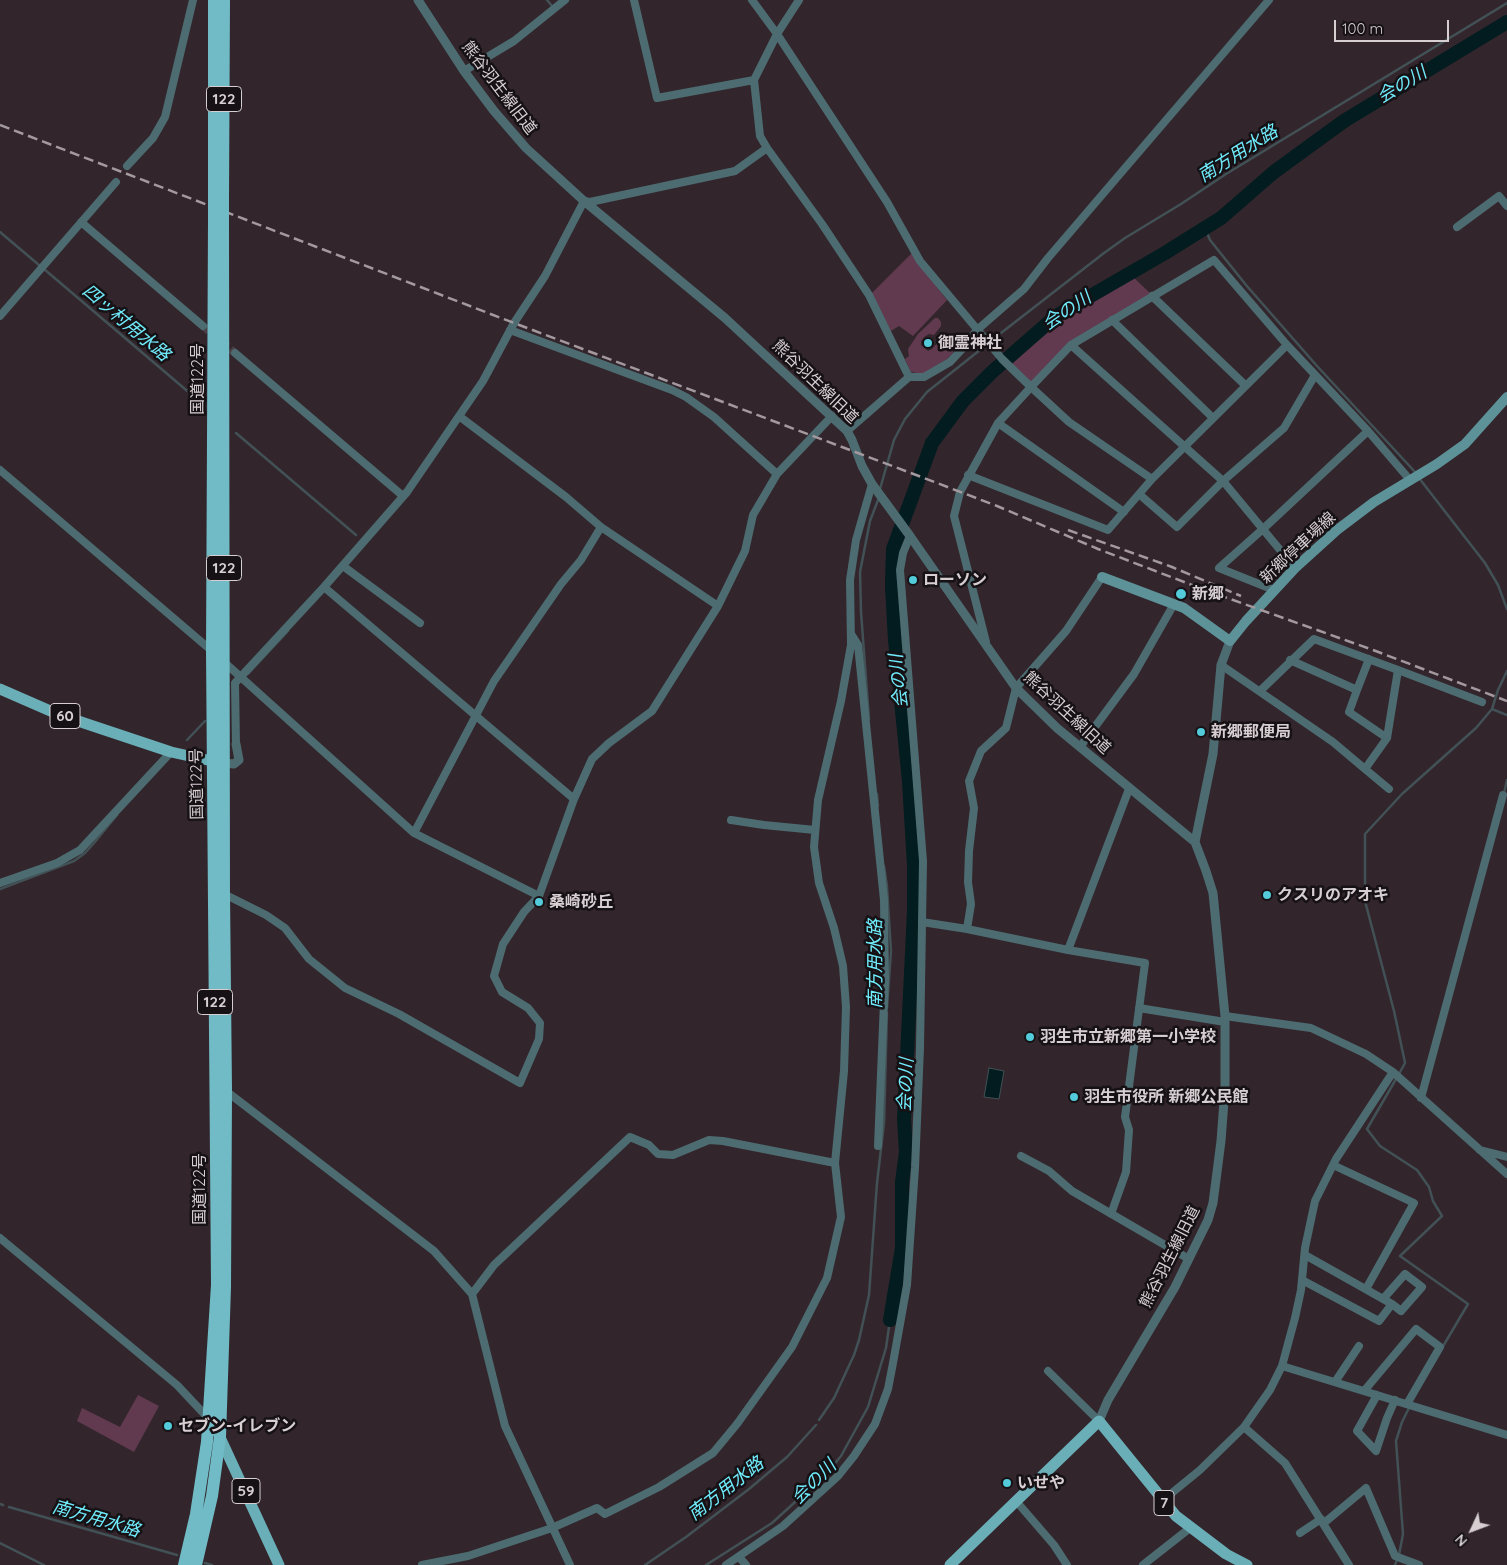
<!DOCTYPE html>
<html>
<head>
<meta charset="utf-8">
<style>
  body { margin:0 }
  #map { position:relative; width:1507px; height:1565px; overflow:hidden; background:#32262c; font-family:Quicksand,sans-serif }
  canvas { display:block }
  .north { position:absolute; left:1447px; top:1505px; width:50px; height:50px; -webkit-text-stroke:4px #161114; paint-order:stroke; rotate:227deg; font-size:14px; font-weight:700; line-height:20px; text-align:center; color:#d7ced2 }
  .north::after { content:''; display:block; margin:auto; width:18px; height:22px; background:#d7ced2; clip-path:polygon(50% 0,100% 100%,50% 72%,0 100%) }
  .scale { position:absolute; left:1334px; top:20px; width:115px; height:22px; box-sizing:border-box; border:2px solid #d7ced2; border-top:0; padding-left:6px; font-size:15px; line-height:18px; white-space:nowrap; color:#d7ced2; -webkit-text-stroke:4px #161114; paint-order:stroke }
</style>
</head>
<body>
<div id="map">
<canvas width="1507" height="1565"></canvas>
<div class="north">N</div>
<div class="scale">100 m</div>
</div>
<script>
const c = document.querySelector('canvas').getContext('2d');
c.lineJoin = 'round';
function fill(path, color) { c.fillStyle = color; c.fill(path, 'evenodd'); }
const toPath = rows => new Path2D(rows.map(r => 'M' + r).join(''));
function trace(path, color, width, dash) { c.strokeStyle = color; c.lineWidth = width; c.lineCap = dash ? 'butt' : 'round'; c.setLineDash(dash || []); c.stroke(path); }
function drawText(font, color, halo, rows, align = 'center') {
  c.font = font + ' Quicksand,"Noto Sans JP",sans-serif'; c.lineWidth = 5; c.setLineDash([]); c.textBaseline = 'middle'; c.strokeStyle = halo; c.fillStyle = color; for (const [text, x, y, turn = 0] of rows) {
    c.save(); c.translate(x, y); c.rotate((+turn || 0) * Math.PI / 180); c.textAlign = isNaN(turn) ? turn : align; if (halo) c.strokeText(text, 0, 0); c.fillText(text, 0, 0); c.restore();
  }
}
fill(toPath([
  [912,253,918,263,947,300,913,336,899,326,891,331,871,294],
  [1132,276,1151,294,1069,343,1031,385,1008,363,1049,326,1063,315],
  [935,318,938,318,941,322,941,326,934,335,929,334,924,337,921,341,921,345,928,351,932,349,940,340,947,340,952,347,953,353,947,359,923,374,911,372,905,359,909,356,908,349,918,334],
  [138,1395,159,1406,134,1452,77,1421,82,1408,120,1427]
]), '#613a4f');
const water = toPath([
  [989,1068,1004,1071,999,1099,984,1097,989,1068]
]);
fill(water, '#021c1f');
trace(water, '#425155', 1);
trace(toPath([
  [547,0,552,6],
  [1205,228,1210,240,1246,285,1317,366,1416,473],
  [0,232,39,265],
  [44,269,192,395],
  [992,340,1104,253,1125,238,1181,204,1226,174,1507,3],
  [236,433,356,535],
  [1419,478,1485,563,1498,585,1507,609],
  [880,489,894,440,905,419,927,392,985,346],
  [248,674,288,631],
  [1492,709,1507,715],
  [869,719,861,612,860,572,870,521,878,500],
  [187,740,205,721],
  [1504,793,1507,780],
  [877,794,878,806],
  [884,866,887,887,891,951,887,1008],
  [0,889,74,861,85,853,94,843,117,815],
  [1399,1074,1405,1063,1404,1058,1394,1011,1365,901,1365,834,1402,794,1476,728,1492,709,1498,690,1507,671],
  [1396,1079,1367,1129,1380,1146,1417,1170,1429,1187,1433,1201,1442,1216,1400,1256,1468,1304,1442,1348],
  [819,1420,834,1398,854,1355,859,1340,869,1295,877,1183,884,1123,887,1013],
  [0,1504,3,1505],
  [9,1507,177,1555],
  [0,1543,44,1565],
  [205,1563,212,1565],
  [645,1565,686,1537,749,1489,787,1457,816,1425],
  [706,1565,772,1523,828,1472,841,1456,868,1407,886,1348,890,1320],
  [1395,1565,1399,1555,1403,1534,1396,1441,1402,1422,1409,1408]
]), '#425155', 2.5);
trace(toPath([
  [890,1320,902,1248,902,1182,906,1152,904,1119,914,911,914,866,909,781,895,640,892,586,893,549,932,443,963,401,992,372,1056,316,1165,253,1221,218,1274,172,1344,121,1507,22]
]), '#021c1f', 14);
trace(toPath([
  [203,326,235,353]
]), '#4b3f45', 8, [8, 4]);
trace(toPath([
  [634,0,657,98,754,80],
  [752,0,777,34,887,202,920,261,1002,359,1031,387,1071,345,1223,481,1295,568],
  [799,0,777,34,754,80,760,136,767,148,822,224,869,295,909,377],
  [464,71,514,41,565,0],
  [127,166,153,138,165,117,193,0],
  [81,222,203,326],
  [1457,227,1499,196,1507,206],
  [1152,296,1245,385],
  [0,316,116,182],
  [1112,320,1213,418],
  [510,330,672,390,686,397,714,417,777,474,832,416],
  [1071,345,1214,260,1287,345],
  [235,353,403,496],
  [459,416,566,497,601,527,718,606],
  [998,423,1124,512],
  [847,431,909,377,924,377,950,362,965,346,977,330,1024,289,1048,258,1269,0],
  [0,470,212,651],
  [968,475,1108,530,1152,479],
  [1139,494,1177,527,1223,481,1284,428,1315,375],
  [343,566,420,623],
  [324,587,574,799],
  [1274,590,1219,568,1263,529,1368,431],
  [851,634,858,645,884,900,885,978,878,1146],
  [986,642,954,516,960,492,998,423,1031,387,1069,422,1152,479,1287,345,1368,431,1410,480],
  [1290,660,1357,690,1369,659],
  [224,662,414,833,539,896],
  [1221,665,1333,742,1365,769,1387,738,1398,670,1314,639,1260,691],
  [1398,670,1482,702],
  [1357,690,1349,712,1387,738],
  [236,744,235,683,324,587,407,492,483,381,514,323,545,276,584,201,590,202,735,171,767,148],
  [1080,747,1134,674,1174,604],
  [1365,769,1389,789],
  [731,820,764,825,815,830],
  [414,833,494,681,561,584,581,560,601,527],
  [0,883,57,863,80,850,171,752],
  [224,894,266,915,285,928,309,959,345,988,399,1014,520,1083,539,1039,540,1023,528,1008,502,992,494,976,503,944,524,912,539,896,574,799,592,759,609,743,652,711,718,606,745,551,753,515,777,474],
  [922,922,967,929,1068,950,1145,963,1125,1117,1129,1130,1126,1172,1111,1214],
  [967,929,971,904,968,882,969,851,974,808,969,781,981,751,1006,728,1016,688,1066,631,1102,577],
  [1068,950,1129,789],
  [1139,1008,1225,1022],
  [1225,1016,1311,1028,1366,1054,1393,1072,1507,1174],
  [226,1091,434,1251,472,1294,505,1426,570,1565],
  [1421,1098,1503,795],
  [1480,1150,1507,1157],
  [1021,1156,1049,1171,1072,1191,1189,1259],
  [1333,1165,1414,1203,1366,1289],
  [0,1238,177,1385,208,1418],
  [1302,1280,1379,1321,1392,1304,1305,1255],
  [472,1294,494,1265,630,1137,649,1145,658,1154,673,1155,709,1140,723,1141,835,1163],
  [1383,1299,1405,1274,1422,1287,1401,1311,1392,1304],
  [1282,1366,1507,1435],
  [1048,1371,1099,1421],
  [1335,1382,1359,1346],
  [1364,1391,1416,1329,1440,1347,1407,1404],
  [1377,1395,1357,1431,1376,1451,1387,1418,1395,1400],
  [1244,1427,1285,1463,1349,1565],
  [1016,1501,1054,1545,1067,1565],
  [1162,1501,1200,1470,1244,1427,1270,1390,1282,1366,1295,1318,1301,1290,1305,1248,1315,1201,1336,1159,1393,1072],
  [1324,1523,1366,1488,1395,1556,1419,1565],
  [1300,1533,1321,1519],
  [739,1557,746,1565],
  [422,1565,468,1556,552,1528,597,1508,605,1514,659,1487,713,1453,737,1424,792,1347,827,1278,841,1217,835,1163,844,1071,846,1007,843,966,834,928,819,883,814,847,818,800,841,701,851,645,850,580,856,540,872,484],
  [726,1565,783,1526,838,1476,854,1456,875,1424,888,1389,893,1363,907,1285,915,1168,920,1048,923,861,900,570,903,553,910,536],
  [1143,1565,1190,1528]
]), '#4d6c71', 8);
trace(toPath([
  [418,0,464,71,494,111,526,148,584,201,725,318,847,431,852,440,862,466,872,484,910,536,1016,688,1057,728,1195,842,1206,871,1213,893,1225,1016,1225,1088,1221,1141,1213,1203,1208,1220,1175,1287,1108,1400,1099,1421],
  [224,763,234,764,239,760,236,744],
  [1195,842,1213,754,1221,665,1230,641]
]), '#4d6c71', 9);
trace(toPath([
  [1102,577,1184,608,1230,641,1246,621,1295,568,1337,530,1374,502,1437,464,1465,444,1507,397]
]), '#5e9299', 10);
trace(toPath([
  [0,689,55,713,84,723,171,752,221,763],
  [218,1433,279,1565],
  [950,1565,1099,1421,1176,1516,1226,1554,1247,1565]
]), '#6aaeb7', 11);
trace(toPath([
  [214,194,214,0],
  [223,198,224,0],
  [184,1565,196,1514,207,1442,217,1285,212,651,214,221],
  [196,1565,212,1496,220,1437,225,1287,226,1091,224,894,223,225]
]), '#70bbc5', 12);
trace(toPath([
  [0,125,514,323,924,478,997,506,1098,549,1205,590,1373,650,1507,701],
  [1068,530,1172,567,1241,596]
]), '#a3999e', 2.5, [10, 5]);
trace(toPath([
  [214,194,214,221],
  [223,225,223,198]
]), '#70bbc5', 12);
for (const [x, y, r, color] of [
  [928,343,5,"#53cbda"],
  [913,580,5,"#53cbda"],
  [1181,594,6,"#53cbda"],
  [1201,732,5,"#53cbda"],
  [1267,895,5,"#53cbda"],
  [539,902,5,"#53cbda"],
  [1030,1037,5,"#53cbda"],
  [1074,1097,5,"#53cbda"],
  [168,1426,5,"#53cbda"],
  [1007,1483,5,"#53cbda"]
]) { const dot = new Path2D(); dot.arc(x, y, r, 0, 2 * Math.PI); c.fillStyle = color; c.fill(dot); trace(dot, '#161114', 2); }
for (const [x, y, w] of [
  [224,99,35],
  [224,568,35],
  [65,716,30],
  [215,1002,35],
  [246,1491,28],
  [1164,1503,20]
]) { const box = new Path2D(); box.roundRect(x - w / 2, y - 12.5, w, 25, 4); c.fillStyle = '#161114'; c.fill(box); trace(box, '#d7ced2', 1); }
drawText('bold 15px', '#d7ced2', null, [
  ["122",224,99],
  ["122",224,568],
  ["60",65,716],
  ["122",215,1002],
  ["59",246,1491],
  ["7",1164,1503]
]);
drawText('16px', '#d7ced2', '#161114', [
  ["熊谷羽生線旧道",499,88,53],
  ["国道122号",198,379,-90],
  ["熊谷羽生線旧道",815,382,44],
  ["新郷停車場線",1298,548,-43],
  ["熊谷羽生線旧道",1067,713,43],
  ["国道122号",197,784,-91],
  ["国道122号",200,1189,-90],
  ["熊谷羽生線旧道",1170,1257,-63]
]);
drawText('bold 16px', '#d7ced2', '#161114', [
  ["御霊神社",938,343],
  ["ローソン",923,580],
  ["新郷",1192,594],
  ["新郷郵便局",1211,732],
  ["クスリのアオキ",1277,895],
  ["桑崎砂丘",549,902],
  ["羽生市立新郷第一小学校",1040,1037],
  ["羽生市役所 新郷公民館",1084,1097],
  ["セブン-イレブン",178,1426],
  ["いせや",1017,1483]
], 'left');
drawText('italic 18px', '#70edfd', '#161114', [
  ["会の川",1402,85,-31],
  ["南方用水路",1238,154,-32],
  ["会の川",1067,311,-34],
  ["四ッ村用水路",126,323,40],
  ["会の川",899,681,-96],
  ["南方用水路",876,964,-90],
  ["会の川",906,1085,-87],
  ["会の川",814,1482,-45],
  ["南方用水路",726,1489,-38],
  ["南方用水路",96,1519,16]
]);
</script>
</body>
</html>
